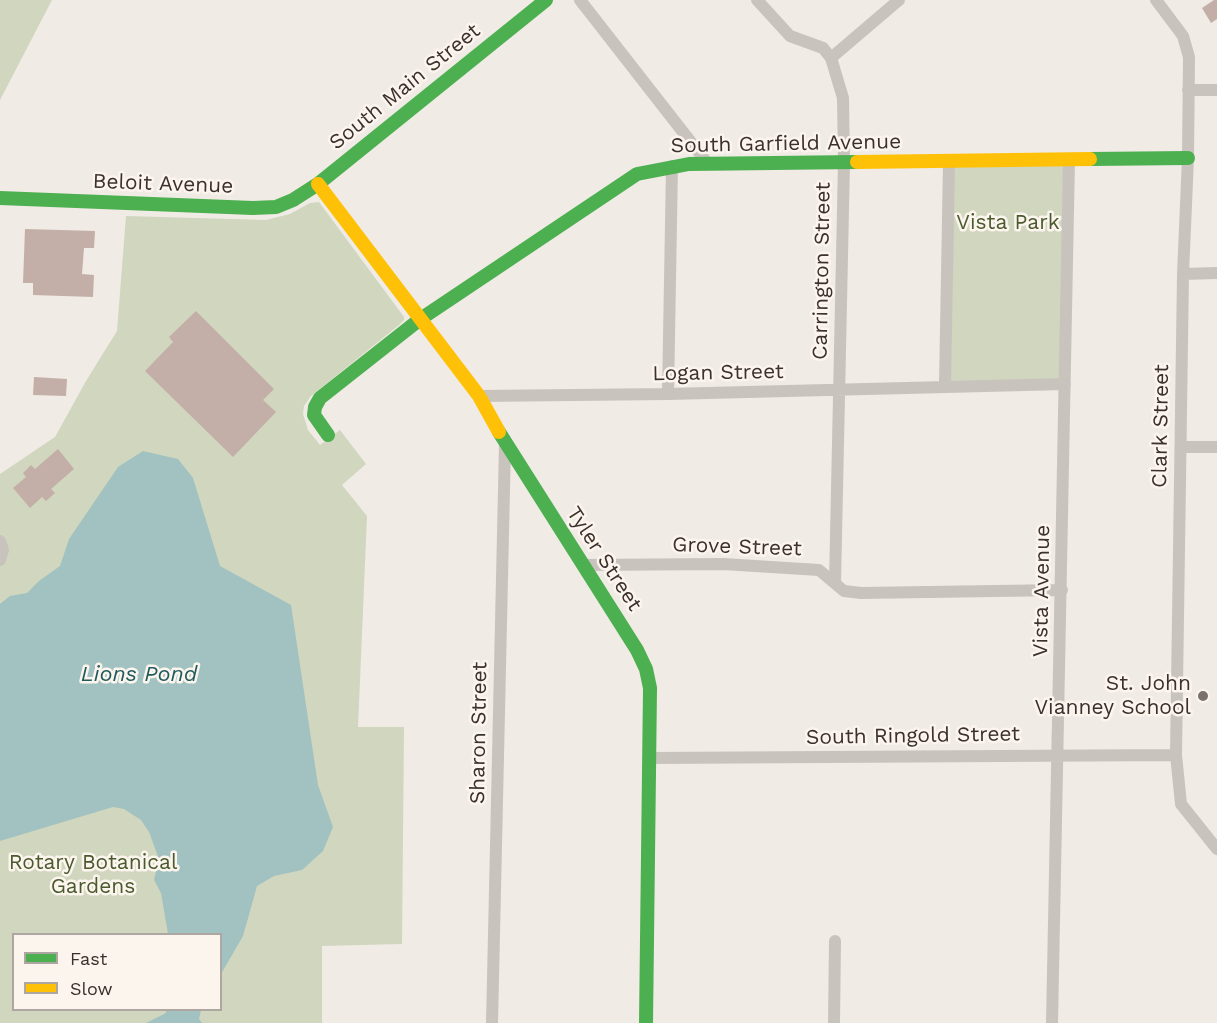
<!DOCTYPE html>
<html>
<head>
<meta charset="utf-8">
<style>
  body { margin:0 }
  #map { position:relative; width:1217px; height:1023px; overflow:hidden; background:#f0ebe5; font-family:"Work Sans",sans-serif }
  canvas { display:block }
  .legend { position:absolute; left:12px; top:933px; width:210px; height:78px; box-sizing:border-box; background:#fbf5ee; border:2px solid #aea6a0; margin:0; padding:8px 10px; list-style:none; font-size:18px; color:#3b302b }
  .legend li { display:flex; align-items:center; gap:12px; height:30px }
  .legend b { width:30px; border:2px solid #aea6a0 }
</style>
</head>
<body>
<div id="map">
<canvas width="1217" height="1023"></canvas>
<ul class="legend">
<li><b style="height:8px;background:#4caf50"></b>Fast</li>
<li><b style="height:8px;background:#ffc107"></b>Slow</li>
</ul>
</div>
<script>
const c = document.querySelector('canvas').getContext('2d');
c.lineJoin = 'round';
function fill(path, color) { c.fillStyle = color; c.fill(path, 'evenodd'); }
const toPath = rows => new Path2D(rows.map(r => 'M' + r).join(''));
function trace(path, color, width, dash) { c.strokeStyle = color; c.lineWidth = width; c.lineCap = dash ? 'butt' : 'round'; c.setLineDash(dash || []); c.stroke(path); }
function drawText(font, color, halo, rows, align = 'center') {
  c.font = font + ' "Work Sans",sans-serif'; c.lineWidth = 5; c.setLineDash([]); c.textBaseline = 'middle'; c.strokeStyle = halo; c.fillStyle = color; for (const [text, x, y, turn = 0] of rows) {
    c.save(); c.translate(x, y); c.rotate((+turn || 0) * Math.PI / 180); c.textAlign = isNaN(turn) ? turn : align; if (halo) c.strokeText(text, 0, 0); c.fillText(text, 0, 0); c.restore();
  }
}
fill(toPath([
  [0,0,52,0,0,100],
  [1069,160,1065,384,945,385,949,162],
  [319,202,404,317,404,320,399,325,311,396,304,406,303,414,308,430,320,445,340,430,366,464,342,485,367,516,358,727,404,727,402,944,322,946,322,1023,0,1023,0,474,55,437,86,381,117,331,126,216,266,220,290,214,310,203],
  [14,934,220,934,220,1010,14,1010]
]), '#d1d6bf');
fill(toPath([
  [143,451,178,459,193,478,220,566,291,605,318,785,333,827,323,851,302,870,274,876,257,886,243,936,221,974,220,934,168,934,161,893,154,880,159,859,149,832,141,820,124,809,113,807,0,841,0,604,10,596,27,593,39,581,60,566,69,539,118,467],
  [166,1010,201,1010,199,1019,202,1023,146,1023,166,1013]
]), '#a1c2c1');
fill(toPath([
  [1214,0,1217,0,1217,19,1211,23,1202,8],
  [25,229,95,231,94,248,84,248,82,274,94,275,93,297,33,295,33,283,23,283],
  [196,311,274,389,263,400,276,412,233,457,145,371,173,342,169,337],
  [34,377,67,379,66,396,33,395],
  [58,449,74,469,51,489,55,493,46,501,42,497,30,508,13,488,26,477,23,473,31,465,35,469]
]), '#c3afa7');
trace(toPath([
  [580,0,708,164],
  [757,0,790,36,823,48,831,58,843,98,844,163,835,583],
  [1156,0,1183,36,1189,57,1188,158,1183,274,1176,755,1181,804,1217,849],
  [831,58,899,0],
  [1188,90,1217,90],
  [1183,274,1217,273],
  [945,385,949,162],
  [668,394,672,166],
  [479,396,668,394,1065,384],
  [1181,447,1217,447],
  [0,541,3,550,0,560],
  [583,565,723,564,819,570,844,591,861,593,1062,590],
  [650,758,1176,755],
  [492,1023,505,445],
  [834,1023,835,941],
  [1052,1023,1069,160]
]), '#c9c3be', 12);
trace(toPath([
  [1090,159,1188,158],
  [0,198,253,208,276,207,293,200,318,184,546,0],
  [499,432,637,650,646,669,650,688,646,1023],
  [328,435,314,415,315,407,320,398,419,320,637,174,689,164,857,162]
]), '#4caf50', 14);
trace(toPath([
  [857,162,1090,159],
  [318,184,479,396,499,432]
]), '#ffc107', 14);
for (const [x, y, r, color] of [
  [1203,696,6,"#7a716c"]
]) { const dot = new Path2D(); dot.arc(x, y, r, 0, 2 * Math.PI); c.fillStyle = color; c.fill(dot); trace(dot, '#fbf5ee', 2); }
drawText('21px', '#3b302b', '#fbf5ee', [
  ["South Main Street",405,87,-39],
  ["South Garfield Avenue",786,144,-1],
  ["Beloit Avenue",163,184,2],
  ["Carrington Street",822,271,-89],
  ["Logan Street",718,373,-1],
  ["Clark Street",1161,426,-89],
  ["Grove Street",737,547,2],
  ["Tyler Street",604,559,57],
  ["Vista Avenue",1042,591,-89],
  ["Sharon Street",479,733,-89],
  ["South Ringold Street",913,736,-1]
]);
drawText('21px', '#4a5a2e', '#fbf5ee', [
  ["Vista Park",1008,223],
  ["Rotary Botanical",93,863],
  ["Gardens",93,887]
]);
drawText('21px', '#3b302b', '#fbf5ee', [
  ["St. John",1191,684],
  ["Vianney School",1191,708]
], 'right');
drawText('italic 22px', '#1f5a5e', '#fbf5ee', [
  ["Lions Pond",139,675]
]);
</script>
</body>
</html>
